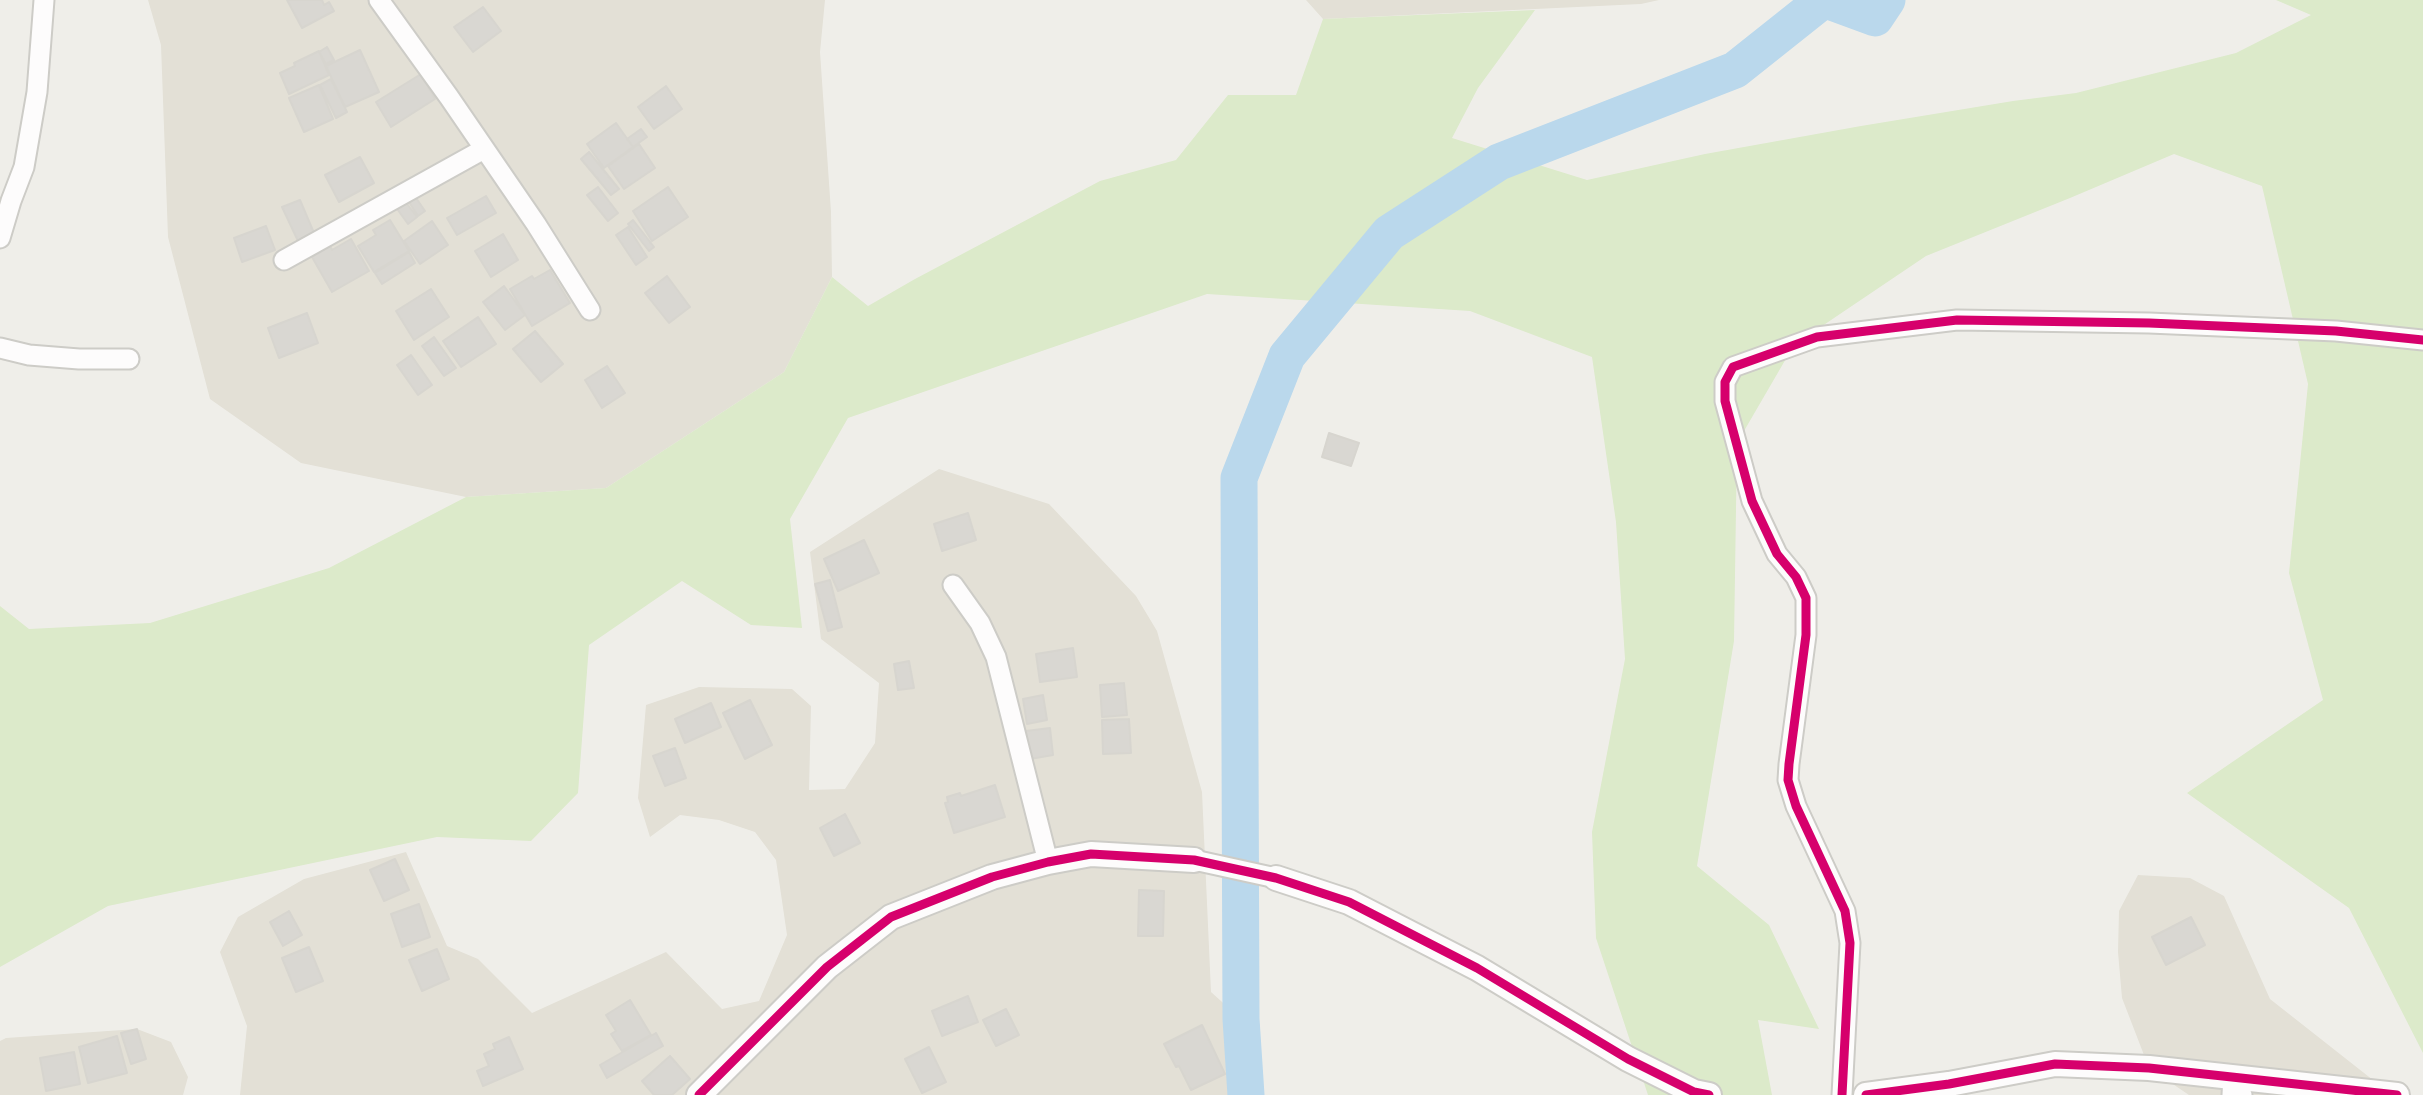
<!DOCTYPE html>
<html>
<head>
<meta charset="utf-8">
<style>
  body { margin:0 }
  canvas { display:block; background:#efeee9 }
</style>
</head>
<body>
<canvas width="2423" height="1095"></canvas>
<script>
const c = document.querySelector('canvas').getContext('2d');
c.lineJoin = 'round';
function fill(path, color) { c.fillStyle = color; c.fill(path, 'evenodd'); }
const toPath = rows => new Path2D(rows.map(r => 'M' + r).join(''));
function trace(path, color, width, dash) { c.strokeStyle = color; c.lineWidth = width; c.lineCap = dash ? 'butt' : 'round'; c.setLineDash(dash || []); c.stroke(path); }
fill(toPath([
  [148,0,825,0,820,52,831,212,832,277,784,372,606,488,466,497,301,463,210,399,168,237,161,45],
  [1306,0,1659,0,1641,4,1323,19],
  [939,469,1049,504,1136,596,1157,631,1202,792,1211,992,1241,1019,1259,1052,1259,1095,240,1095,247,1026,220,952,238,917,304,879,406,852,447,946,478,959,532,1013,666,952,722,1009,759,1001,787,935,776,860,755,832,719,820,680,815,650,837,638,798,646,705,699,687,792,689,811,706,809,790,845,789,875,743,879,683,821,639,810,552],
  [2138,875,2190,878,2224,896,2270,999,2392,1095,2189,1095,2149,1068,2122,998,2118,952,2119,911],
  [137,1029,171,1042,188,1077,183,1095,0,1095,0,1041,6,1038]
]), '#e3e0d6');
fill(toPath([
  [2276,0,2423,0,2423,1053,2349,908,2187,793,2323,700,2289,573,2308,384,2262,186,2174,154,2070,198,1926,256,1794,345,1737,443,1734,641,1697,866,1769,925,1819,1029,1758,1020,1772,1095,1648,1095,1596,938,1592,832,1625,659,1616,522,1592,357,1470,311,1207,294,848,418,790,519,802,628,751,625,682,581,589,645,578,793,531,841,437,837,108,906,0,967,0,606,29,629,150,623,329,568,466,497,606,488,784,372,832,277,868,306,915,279,1100,181,1176,160,1228,95,1296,95,1323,19,1535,10,1478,88,1452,138,1587,180,1705,154,1861,126,2013,101,2076,93,2236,53,2311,15]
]), '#dceaca');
trace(toPath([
  [1826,0,1875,18,1887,0],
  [1246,1095,1241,1019,1239,478,1287,356,1389,233,1499,162,1735,70,1823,0]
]), '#bad8ec', 37);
const building = toPath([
  [287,0,322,0,324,5,329,2,334,11,302,28,287,0],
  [483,7,501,31,473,52,454,27,483,7],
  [327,47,334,60,326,64,319,52,327,47],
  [360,50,379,92,345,107,326,66,360,50],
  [319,51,329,75,289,94,280,73,295,66,294,63,319,51],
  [421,74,435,99,391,127,376,102,421,74],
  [331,79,347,112,336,118,320,85,331,79],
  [319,85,333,119,304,132,289,98,319,85],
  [666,86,682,109,654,129,638,107,666,86],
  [616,123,633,147,604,168,587,144,616,123],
  [641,129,647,137,633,147,627,139,641,129],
  [639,144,655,168,624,189,608,166,639,144],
  [589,152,619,189,611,195,581,159,589,152],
  [360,157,374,183,339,202,325,175,360,157],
  [598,187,618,213,608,221,587,195,598,187],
  [668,187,688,217,652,241,633,211,668,187],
  [414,195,425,211,418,216,407,199,414,195],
  [486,196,496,213,457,235,447,218,486,196],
  [300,200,314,233,298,241,282,207,300,200],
  [404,200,417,217,408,224,395,206,404,200],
  [390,220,409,251,374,272,358,246,376,235,373,230,390,220],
  [633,220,654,247,649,251,628,224,633,220],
  [432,221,448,245,420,264,404,241,432,221],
  [266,226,275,250,242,262,234,238,266,226],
  [628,227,647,257,636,265,616,235,628,227],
  [503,234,518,260,491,277,475,251,503,234],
  [351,239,369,271,332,292,312,257,330,246,332,250,351,239],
  [409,252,415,263,382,284,375,273,409,252],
  [550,270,570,303,532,326,510,289,532,276,534,279,550,270],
  [667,276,690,307,669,323,645,293,667,276],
  [504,286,525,315,505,330,483,302,504,286],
  [431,289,449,317,414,340,396,311,431,289],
  [307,313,318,343,279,358,268,328,307,313],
  [478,317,496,344,461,367,443,341,478,317],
  [535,331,563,364,541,382,513,349,535,331],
  [434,337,456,368,444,376,422,346,434,337],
  [411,355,432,385,418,395,397,365,411,355],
  [607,366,625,393,602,408,585,380,607,366],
  [1329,433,1359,443,1351,466,1322,457,1329,433],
  [968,513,976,540,942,551,934,524,968,513],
  [864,540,879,573,838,591,824,559,864,540],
  [830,580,842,627,828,631,815,584,830,580],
  [1073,648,1077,677,1040,682,1036,654,1073,648],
  [909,661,914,688,898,690,894,664,909,661],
  [1124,683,1127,715,1102,717,1100,685,1124,683],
  [1043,695,1047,720,1027,724,1023,699,1043,695],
  [750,700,772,745,745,759,723,713,750,700],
  [711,703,721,727,685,743,675,719,711,703],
  [1129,719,1131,753,1103,754,1102,720,1129,719],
  [1050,728,1053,755,1030,759,1026,731,1050,728],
  [675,748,686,778,665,786,653,756,675,748],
  [995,785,1005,817,954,833,945,803,948,802,947,797,960,793,961,796,995,785],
  [845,814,860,843,834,856,820,828,845,814],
  [395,859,409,890,384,901,370,870,395,859],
  [1139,890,1164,891,1163,936,1138,936,1139,890],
  [419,904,430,937,402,947,391,914,419,904],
  [289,911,302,935,283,946,270,922,289,911],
  [2191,917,2205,945,2166,965,2152,937,2191,917],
  [309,947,323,981,296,992,282,958,309,947],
  [437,949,449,979,422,991,409,960,437,949],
  [968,996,978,1022,942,1036,932,1011,968,996],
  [630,1000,651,1035,622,1051,611,1034,616,1031,606,1015,630,1000],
  [1006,1009,1019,1035,996,1046,983,1020,1006,1009],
  [1202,1025,1225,1074,1191,1090,1179,1066,1176,1067,1164,1044,1202,1025],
  [137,1029,146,1059,131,1064,121,1033,137,1029],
  [656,1033,663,1046,607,1078,600,1065,656,1033],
  [117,1036,127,1073,88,1083,79,1047,117,1036],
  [509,1037,523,1069,483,1086,477,1071,489,1066,484,1054,495,1049,493,1044,509,1037],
  [929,1047,946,1082,922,1093,905,1059,929,1047],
  [74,1052,80,1084,46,1091,40,1058,74,1052],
  [670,1056,690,1079,672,1095,654,1095,642,1081,670,1056]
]);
fill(building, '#d9d7d2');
trace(building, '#d7d5cf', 2);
const minor = toPath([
  [379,0,449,97,536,224,590,310],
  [0,238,11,201,24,167,37,92,44,0],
  [284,260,484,149],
  [0,348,29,355,79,359,129,359],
  [953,585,980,623,996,657,1048,862],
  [1194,860,1276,878],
  [1842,1095,1850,943,1845,911,1796,806,1788,780,1789,764,1806,635,1806,598,1796,577,1777,554,1752,501,1725,401,1725,382,1733,367,1817,337,1957,320,2149,323,2336,331,2423,340],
  [2232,1095,2233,1077,2242,1095]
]);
const tertiary = toPath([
  [1276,878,1349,902,1477,968,1628,1059,1694,1092,1709,1095],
  [699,1095,827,967,891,917,992,877,1048,862,1091,854,1194,860],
  [1866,1095,1949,1084,2055,1064,2149,1068,2397,1095]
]);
trace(minor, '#cdccc7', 23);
trace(tertiary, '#cdccc7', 28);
trace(minor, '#fdfcfc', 19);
trace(tertiary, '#fdfcfc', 24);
trace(toPath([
  [699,1095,827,967,891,917,992,877,1048,862,1091,854,1194,860,1276,878,1349,902,1477,968,1628,1059,1694,1092,1709,1095],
  [1842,1095,1850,943,1845,911,1796,806,1788,780,1789,764,1806,635,1806,598,1796,577,1777,554,1752,501,1725,401,1725,382,1733,367,1817,337,1957,320,2149,323,2336,331,2423,340],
  [1866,1095,1949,1084,2055,1064,2149,1068,2397,1095]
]), '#d6006c', 9);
</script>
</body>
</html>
